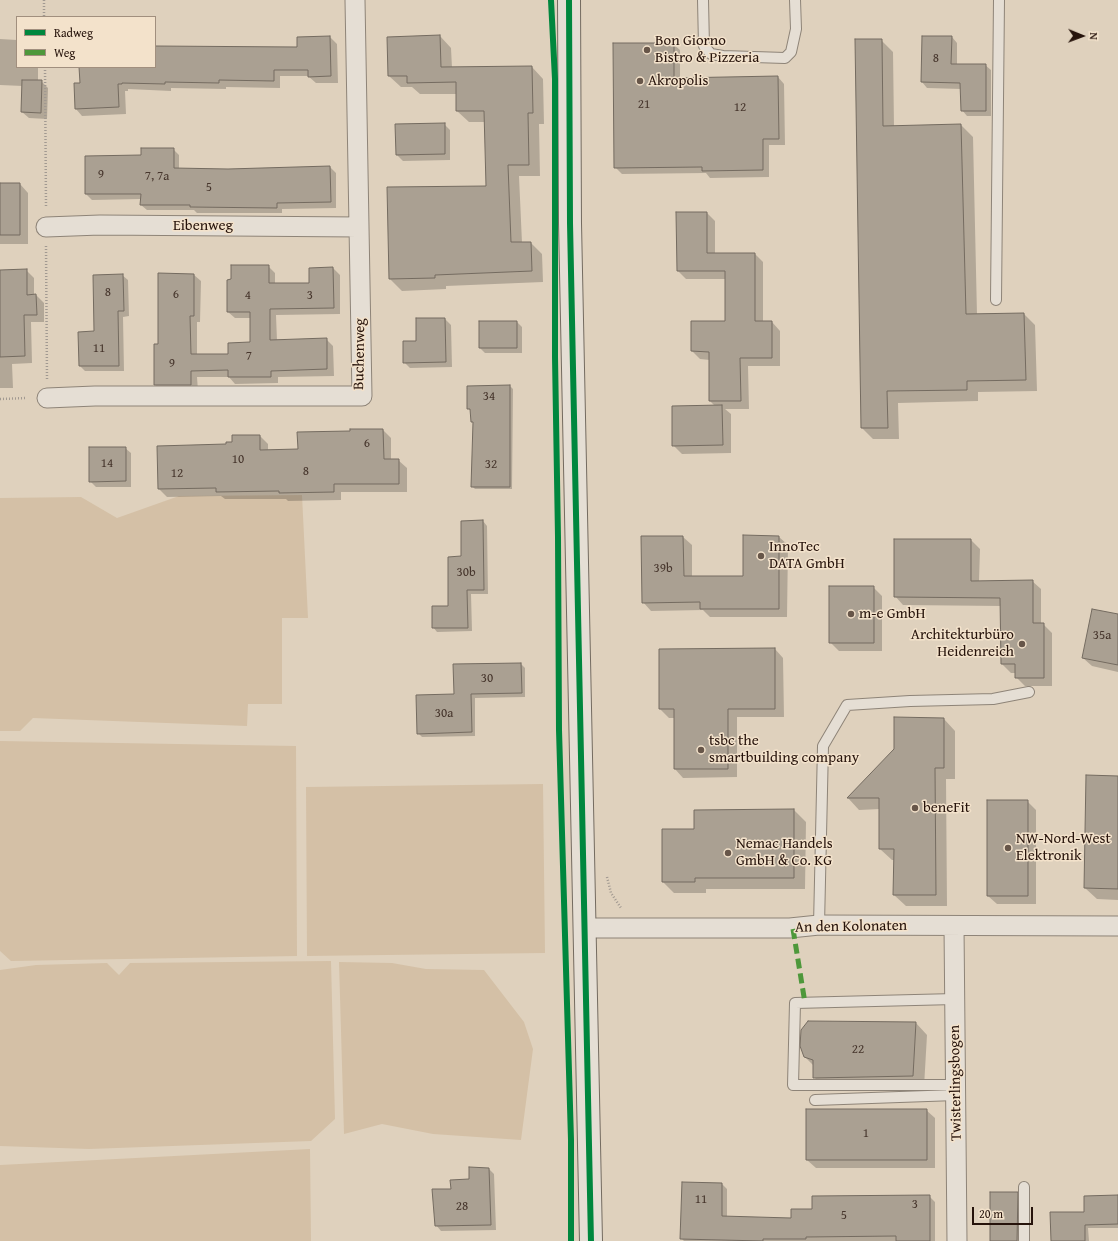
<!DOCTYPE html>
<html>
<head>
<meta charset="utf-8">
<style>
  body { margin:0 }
  #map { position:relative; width:1118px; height:1241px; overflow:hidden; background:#dfd1bd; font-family:"Gentium Book Plus",serif }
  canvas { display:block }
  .legend { position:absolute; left:16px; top:16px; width:140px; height:52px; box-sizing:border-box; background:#f3e2cb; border:1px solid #a18f7e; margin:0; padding:5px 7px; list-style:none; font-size:12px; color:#26130b }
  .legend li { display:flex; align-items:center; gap:8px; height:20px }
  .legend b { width:20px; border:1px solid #a18f7e }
  .north { position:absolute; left:1062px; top:16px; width:40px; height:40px; -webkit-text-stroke:3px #f3e2cb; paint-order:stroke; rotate:91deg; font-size:11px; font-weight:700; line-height:16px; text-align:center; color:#26130b }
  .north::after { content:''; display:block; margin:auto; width:14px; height:18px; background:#26130b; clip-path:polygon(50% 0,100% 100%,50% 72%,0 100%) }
  .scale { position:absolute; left:972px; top:1207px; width:61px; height:18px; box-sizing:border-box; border:2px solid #26130b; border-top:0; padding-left:5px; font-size:12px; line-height:14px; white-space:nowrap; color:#26130b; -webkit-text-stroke:3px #f3e2cb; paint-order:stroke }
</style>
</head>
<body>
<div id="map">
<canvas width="1118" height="1241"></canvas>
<ul class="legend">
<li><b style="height:5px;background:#00873e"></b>Radweg</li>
<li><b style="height:5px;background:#4e983b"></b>Weg</li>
</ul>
<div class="north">N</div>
<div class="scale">20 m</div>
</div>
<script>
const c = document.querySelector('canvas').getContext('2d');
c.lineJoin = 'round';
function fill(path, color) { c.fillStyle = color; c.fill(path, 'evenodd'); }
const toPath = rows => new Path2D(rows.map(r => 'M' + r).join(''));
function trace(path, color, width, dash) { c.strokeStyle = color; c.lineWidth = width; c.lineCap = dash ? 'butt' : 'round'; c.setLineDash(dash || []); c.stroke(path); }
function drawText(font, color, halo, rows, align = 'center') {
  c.font = font + ' "Gentium Book Plus",serif'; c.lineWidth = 3; c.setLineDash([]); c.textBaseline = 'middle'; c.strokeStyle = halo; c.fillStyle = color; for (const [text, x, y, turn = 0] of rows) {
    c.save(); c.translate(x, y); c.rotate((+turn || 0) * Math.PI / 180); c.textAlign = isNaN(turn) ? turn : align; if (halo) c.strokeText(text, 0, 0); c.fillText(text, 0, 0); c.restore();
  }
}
fill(toPath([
  [302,495,308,618,282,618,282,704,248,704,247,726,33,718,20,731,0,731,0,498,81,497,117,518,179,496],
  [0,741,296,746,297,956,11,961,0,951],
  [543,784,545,953,307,956,306,787],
  [331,961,335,1119,311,1141,89,1149,0,1146,0,970,36,965,107,963,119,975,130,963],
  [339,962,392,963,426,969,484,970,524,1022,533,1049,521,1140,433,1134,382,1124,344,1134],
  [310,1149,311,1241,0,1241,0,1165]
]), '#d4c0a6');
fill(toPath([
  [440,36,451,48,452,68,532,67,543,79,544,124,539,124,540,176,519,176,522,243,531,243,542,254,543,282,446,286,446,289,402,291,390,279,388,188,487,187,486,122,469,122,457,111,457,94,420,94,412,87,401,87,389,76],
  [330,37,337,44,338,83,316,83,308,76,280,76,280,88,226,87,226,89,171,88,171,91,128,89,128,91,125,91,126,114,82,116,76,109,81,84,80,67,155,67,155,47,298,48,298,38],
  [923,37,952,37,957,43,957,65,985,65,991,70,991,116,967,116,962,110,961,89,927,88,922,82],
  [0,39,17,40,17,67,38,67,38,81,41,81,48,88,47,119,29,118,22,112,23,86,0,85],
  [881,40,893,52,894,127,961,125,973,137,977,315,1024,314,1035,325,1037,391,978,392,978,401,898,403,899,439,873,439,862,428],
  [673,44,680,50,680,79,778,77,784,84,785,145,769,145,769,177,710,178,706,173,622,174,615,167],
  [444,124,450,130,450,160,403,161,397,155,397,125],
  [173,149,179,155,179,169,228,170,330,167,336,173,336,208,282,209,282,213,197,213,194,210,147,210,141,205,141,199,92,200,86,194,142,156],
  [0,184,20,184,28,193,28,244,0,244,0,248],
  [707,213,715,221,715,254,755,254,763,262,763,322,772,322,780,331,780,366,748,366,749,409,725,409,731,414,731,453,682,454,673,445,715,406,710,401,710,360,700,359,692,351,692,322,726,322,726,279,686,279,678,271],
  [268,266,275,273,275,284,310,284,333,268,340,275,340,314,276,315,277,341,326,339,333,346,334,376,278,377,278,383,235,384,229,377,197,377,198,391,162,391,155,385,159,345,194,275,201,281,200,322,197,322,197,355,229,355,251,343,251,318,235,318,228,312],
  [26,270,34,278,34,295,36,295,44,303,44,322,31,322,32,363,12,364,13,388,0,388,0,271],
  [122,275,128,280,129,316,123,317,124,371,85,371,80,366],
  [445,319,451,325,452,367,410,368,404,362],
  [517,322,522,327,522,353,485,353,480,348],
  [510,386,513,389,512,489,475,489,472,486,474,423,472,421,471,411,468,408],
  [383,430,391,438,391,460,398,460,407,468,407,492,341,492,341,500,288,501,286,499,225,499,221,496,167,497,159,489,233,443,260,436,268,444,268,450,299,450],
  [125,448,131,453,131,487,96,487,90,481],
  [483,521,487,526,488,594,471,594,472,631,437,632,433,627,449,607,462,557],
  [744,536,779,537,788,545,787,617,710,617,703,610,651,611,643,602,683,537,692,545,692,577,744,577],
  [971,540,980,549,979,581,1032,581,1041,589,1041,624,1043,624,1052,633,1052,686,1025,686,1016,677,1016,673,1011,673,1002,664,1002,606,903,605,895,596],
  [873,587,882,596,882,651,839,651,830,642],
  [1118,615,1118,672,1092,666,1083,658],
  [775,649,783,658,784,717,737,717,737,777,683,778,675,769,675,718,669,718,660,709,660,650],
  [521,664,525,668,525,697,475,698,475,736,422,737,418,733,455,695],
  [944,719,955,731,955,779,946,779,947,906,906,906,894,895,895,860,892,860,880,849,880,809,859,810,848,798,895,749],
  [1118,777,1118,900,1097,899,1085,888],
  [1027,801,1036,810,1036,904,997,904,988,896],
  [794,810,806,822,805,889,706,889,706,893,674,893,663,882,695,830,695,811],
  [916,1023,927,1035,924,1087,826,1089,814,1077,814,1066,805,1057],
  [926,1110,935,1118,935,1168,816,1168,807,1160],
  [489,1169,494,1174,496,1230,441,1231,436,1225,470,1180],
  [722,1184,727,1189,727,1217,792,1219,929,1196,935,1202,935,1241,684,1241,681,1238],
  [1017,1193,1020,1196,1020,1241,992,1241],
  [1118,1196,1118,1228,1088,1228,1089,1241,1052,1241,1085,1213]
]), '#0003');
const building = toPath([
  [440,35,441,67,532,66,533,113,528,113,529,165,508,165,511,242,531,242,532,271,435,275,435,278,389,279,387,187,486,186,484,111,456,111,456,82,407,83,407,76,388,76,387,37,440,35],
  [330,36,331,76,308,77,308,70,274,70,274,81,219,80,219,83,165,82,165,84,122,83,122,84,118,84,119,107,75,109,74,83,80,83,79,67,155,67,155,46,297,47,297,37,330,36],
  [922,36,952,36,951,64,986,64,986,111,961,111,960,83,921,82,922,36],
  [855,39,882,39,883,126,961,124,966,314,1024,313,1026,380,967,381,967,390,887,391,888,428,861,428,855,39],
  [613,43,674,43,674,78,778,76,779,139,763,139,763,170,702,171,702,167,614,168,613,43],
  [22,80,42,80,41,113,21,112,22,80],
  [445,123,445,154,396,155,395,124,445,123],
  [141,148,174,148,174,168,228,169,330,166,331,202,277,203,277,208,190,207,190,205,140,205,141,194,85,194,85,156,141,155,141,148],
  [0,183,20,183,20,235,0,235,0,183],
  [676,212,707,212,707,253,755,253,755,321,772,321,772,358,740,358,741,401,709,401,709,352,691,351,691,321,725,321,725,271,677,271,676,212],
  [231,265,269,265,269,283,309,283,309,268,333,267,334,308,270,309,270,340,327,338,327,369,271,371,271,377,228,377,228,370,191,371,191,385,154,385,154,344,158,344,158,273,194,274,194,316,190,316,191,354,228,354,228,343,250,342,250,312,227,312,227,280,231,279,231,265],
  [27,269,27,295,36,294,37,315,24,315,25,356,0,357,0,270,27,269],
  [123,274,124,311,118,311,119,366,79,366,78,332,94,331,93,275,123,274],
  [416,318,445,318,446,362,403,363,403,341,416,341,416,318],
  [479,321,517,321,517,348,479,348,479,321],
  [510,385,510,487,471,487,473,422,471,422,470,409,467,409,467,386,510,385],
  [722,405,723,445,672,446,672,406,722,405],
  [350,429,383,429,384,459,399,459,399,484,334,484,334,492,279,493,279,491,216,492,216,488,158,489,157,446,226,444,226,442,232,442,232,435,260,435,260,450,298,449,297,432,350,431,350,429],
  [89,447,126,447,126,481,89,482,89,447],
  [483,520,484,590,467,590,468,628,432,628,432,606,448,606,448,557,461,556,461,521,483,520],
  [743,535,779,536,779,609,700,609,700,602,642,603,641,536,683,536,684,576,743,576,743,535],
  [894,539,971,539,971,581,1033,580,1033,623,1044,623,1044,678,1015,678,1015,664,1001,664,1000,598,894,597,894,539],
  [829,586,874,586,874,643,829,643,829,586],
  [1092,609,1118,614,1118,665,1082,658,1092,609],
  [775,648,775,709,728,709,728,769,674,769,674,709,659,709,659,649,775,648],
  [521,663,522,693,471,694,472,732,417,734,416,695,454,694,453,664,521,663],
  [894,717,944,718,944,768,935,768,936,895,893,895,894,849,879,849,879,798,847,798,894,749,894,717],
  [1086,775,1118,776,1118,889,1084,888,1086,775],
  [987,800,1028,800,1028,896,987,896,987,800],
  [794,809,794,878,695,878,695,882,662,882,662,829,694,829,694,810,794,809],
  [808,1021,916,1022,913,1076,813,1078,813,1060,804,1057,800,1046,801,1030,808,1021],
  [806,1109,927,1109,927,1160,806,1160,806,1109],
  [469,1167,489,1168,491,1225,435,1226,432,1189,451,1189,450,1180,469,1179,469,1167],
  [682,1182,722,1183,722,1216,791,1218,791,1209,812,1209,812,1196,930,1195,930,1241,896,1241,896,1236,806,1237,806,1239,763,1239,763,1241,680,1239,682,1182],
  [990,1192,1018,1192,1017,1241,990,1241,990,1192],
  [1118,1195,1118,1224,1085,1225,1085,1241,1051,1241,1050,1212,1084,1212,1084,1196,1118,1195]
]);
fill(building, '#aaa092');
trace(building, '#746b60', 1);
const lane = toPath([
  [703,0,704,46,711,54,723,56,785,58,791,52,796,29,795,0],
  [996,300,999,0],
  [819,925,823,746,847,705,910,701,993,699,1029,692],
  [955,999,795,1003,793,1085,956,1085],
  [815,1100,956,1095],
  [1024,1241,1024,1187]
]);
const street = toPath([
  [46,227,100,225,359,227],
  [47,398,95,396,362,396,355,0],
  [954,926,957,1241],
  [585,928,790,928,819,925,1118,926]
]);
const secondary = toPath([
  [569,0,570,223,591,1241]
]);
trace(lane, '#8e8478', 12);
trace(street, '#8e8478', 21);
trace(secondary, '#746b60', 24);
trace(toPath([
  [44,0,44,17],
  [45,67,46,207],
  [46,246,47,379],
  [0,399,27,398],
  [607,877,611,893,621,908]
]), '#a19991', 2.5, [1, 2]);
trace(lane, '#e5ded4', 10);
trace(street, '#e5ded4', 19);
trace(secondary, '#e5ded4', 22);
trace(toPath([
  [793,929,805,1003]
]), '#4e983b', 5, [10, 5]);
trace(toPath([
  [551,0,555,79,555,357,558,537,559,730,571,1140,571,1241],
  [569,0,570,223,591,1241]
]), '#00873e', 6);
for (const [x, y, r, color] of [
  [647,50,4,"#675649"],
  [640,81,4,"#675649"],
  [761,556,4,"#675649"],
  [851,614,4,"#675649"],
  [1022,644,4,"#675649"],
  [701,750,4,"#675649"],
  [915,808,4,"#675649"],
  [1008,848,4,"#675649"],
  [728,853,4,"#675649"]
]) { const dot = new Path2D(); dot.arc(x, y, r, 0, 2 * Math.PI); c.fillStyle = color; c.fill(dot); trace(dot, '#f3e2cb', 1.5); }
drawText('13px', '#47362d', null, [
  ["8",936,59],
  ["21",644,105],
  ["12",740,108],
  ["9",101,175],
  ["7, 7a",157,177],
  ["5",209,188],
  ["8",108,293],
  ["6",176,295],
  ["4",248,296],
  ["3",310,296],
  ["11",99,349],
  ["7",249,357],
  ["9",172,364],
  ["34",489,397],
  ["6",367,444],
  ["10",238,460],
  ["14",107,464],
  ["32",491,465],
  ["8",306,472],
  ["12",177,474],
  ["39b",663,569],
  ["30b",466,573],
  ["35a",1102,636],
  ["30",487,679],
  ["30a",444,714],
  ["22",858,1050],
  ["1",866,1134],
  ["11",701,1200],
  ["3",915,1205],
  ["28",462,1207],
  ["5",844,1216]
]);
drawText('15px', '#26130b', '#f3e2cb', [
  ["Bon Giorno",655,41],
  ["Bistro & Pizzeria",655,58],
  ["Akropolis",648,81],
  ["InnoTec",769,547],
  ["DATA GmbH",769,564],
  ["m-e GmbH",859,614],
  ["Architekturbüro",1014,635,"right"],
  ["Heidenreich",1014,652,"right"],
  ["tsbc the",709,741],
  ["smartbuilding company",709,758],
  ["beneFit",923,808],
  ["NW-Nord-West",1016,839],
  ["Elektronik",1016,856],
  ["Nemac Handels",736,844],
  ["GmbH & Co. KG",736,861]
], 'left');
drawText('15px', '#26130b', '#f3e2cb', [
  ["Eibenweg",203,226],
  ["Buchenweg",360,354,-89],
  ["An den Kolonaten",851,927,-1],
  ["Twisterlingsbogen",956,1083,-91]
]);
</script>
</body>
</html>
